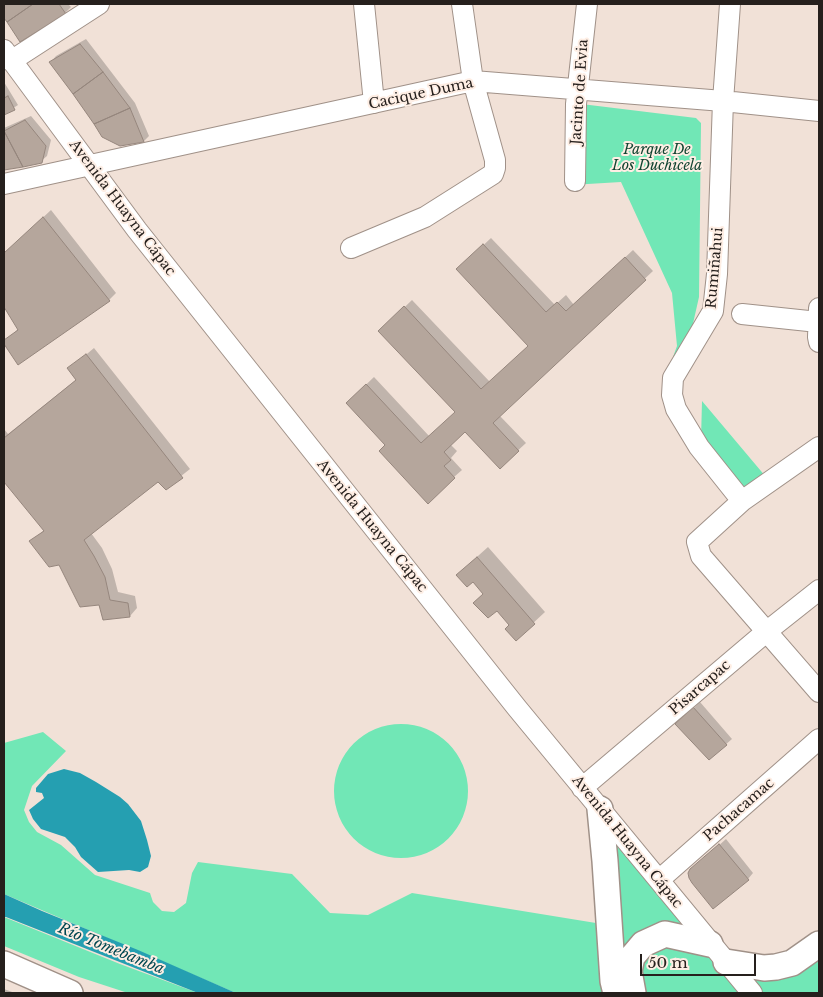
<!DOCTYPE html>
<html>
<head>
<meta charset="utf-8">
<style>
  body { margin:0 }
  #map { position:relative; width:823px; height:997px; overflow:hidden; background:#f1e1d7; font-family:"Libre Baskerville",serif }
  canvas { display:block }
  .frame { position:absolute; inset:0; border:5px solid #26201d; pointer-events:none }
  .scale { position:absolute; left:640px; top:954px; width:116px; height:22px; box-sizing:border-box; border:2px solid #26201d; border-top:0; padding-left:6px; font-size:15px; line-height:18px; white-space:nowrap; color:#26201d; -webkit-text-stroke:4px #feeee4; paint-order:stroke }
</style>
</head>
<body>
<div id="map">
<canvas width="823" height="997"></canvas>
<div class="frame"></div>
<div class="scale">50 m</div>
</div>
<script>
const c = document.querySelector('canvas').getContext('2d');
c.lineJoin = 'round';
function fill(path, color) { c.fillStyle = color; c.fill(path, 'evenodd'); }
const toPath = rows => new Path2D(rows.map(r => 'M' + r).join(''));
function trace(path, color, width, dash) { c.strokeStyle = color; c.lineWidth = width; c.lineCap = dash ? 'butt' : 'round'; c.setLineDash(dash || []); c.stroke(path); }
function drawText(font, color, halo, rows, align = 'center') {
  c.font = font + ' "Libre Baskerville",serif'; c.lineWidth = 4; c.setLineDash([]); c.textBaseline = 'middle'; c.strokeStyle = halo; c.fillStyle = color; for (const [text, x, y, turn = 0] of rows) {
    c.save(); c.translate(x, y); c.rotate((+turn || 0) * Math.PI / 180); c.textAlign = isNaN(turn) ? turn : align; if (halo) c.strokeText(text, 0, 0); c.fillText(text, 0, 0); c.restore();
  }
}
fill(toPath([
  [565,102,696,118,701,123,699,297,692,328,684,344,673,357,677,346,672,293,621,182,571,185,568,104],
  [702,401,766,477,745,490,701,440],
  '334 791a67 67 0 1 1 134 0a67 67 0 1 1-134 0Z',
  [43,732,66,751,32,786,24,810,29,822,37,832,61,845,95,875,150,893,153,902,162,911,174,912,186,903,192,873,198,862,292,874,330,913,368,915,412,893,602,924,606,993,236,993,4,894,4,743],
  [609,830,694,933,663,924,648,927,636,937,619,967],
  [4,917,120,964,198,993,128,993,79,977,4,946],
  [655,941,709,949,745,993,639,993,636,989,645,948],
  [819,944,819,993,760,993,735,963,764,968]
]), '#71e7b6');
fill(toPath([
  [64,769,80,773,96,782,120,797,128,804,141,821,147,840,151,856,148,867,140,872,129,870,98,872,81,857,75,847,65,837,41,829,33,819,29,810,44,798,42,793,36,792,36,788,48,774],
  [4,894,42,911,138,950,236,993,198,993,6,917,4,917]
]), '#259fb1');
fill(toPath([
  [4,4,68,4,71,7,65,13,21,41,4,17],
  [86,39,135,103,149,136,144,141,51,62,56,56],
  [4,82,18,105,4,114],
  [31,116,51,140,47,156,41,161,4,169,4,128],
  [51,210,116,293,109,300,18,364,4,342,19,328,4,304,4,254],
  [491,238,555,305,566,295,574,305,633,250,653,271,499,415,526,443,500,467,465,430,450,444,457,451,451,458,462,470,454,477,347,403,374,377,430,437,456,412,380,331,412,300,490,382,529,345,458,269],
  [94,348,190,469,166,488,158,480,91,533,102,548,112,569,118,592,135,596,137,608,130,616,104,618,100,603,59,563,31,542,44,530,4,480,4,429,8,434,77,379,69,369],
  [488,547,545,612,516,639,510,625,473,580,469,564],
  [700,702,732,739,709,759,677,724],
  [726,839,753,873,748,879,695,867],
  [4,989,15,993,4,993]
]), '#0003');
const building = toPath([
  [4,4,33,4,7,22,4,18,4,4],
  [33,4,59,4,66,14,20,42,7,22,33,4],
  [80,44,103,72,73,94,49,62,80,44],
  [103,72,130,108,94,124,73,94,103,72],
  [8,96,15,110,4,115,4,98,8,96],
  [130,108,144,142,120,146,102,137,94,124,130,108],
  [25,120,46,146,42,163,23,167,4,131,25,120],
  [4,131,23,167,4,170,4,131],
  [43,217,110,301,18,365,4,344,4,340,18,330,4,307,4,253,43,217],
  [483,244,546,312,557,302,566,311,625,257,646,280,493,423,519,451,500,469,465,432,444,452,451,460,444,466,455,478,428,504,379,451,385,445,346,403,366,384,421,443,455,412,378,331,404,306,481,389,528,346,456,269,483,244],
  [86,354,183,478,166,490,158,482,84,540,94,556,105,577,110,600,128,603,130,617,103,620,99,605,80,607,59,565,49,567,29,541,44,531,4,482,4,438,76,380,67,368,86,354],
  [477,557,535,624,516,641,505,629,509,625,497,611,488,618,473,603,483,594,473,582,467,587,456,575,477,557],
  [693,707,727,745,709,760,675,724,693,707],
  [719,844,749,880,713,909,692,883,689,878,688,873,690,869,719,844]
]);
fill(building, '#b5a69c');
trace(building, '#95867d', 1);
const minor = toPath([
  [364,4,374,103],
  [730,4,723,101,717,274,713,311,673,378,672,395,676,409,699,447,742,501],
  [4,50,137,230,517,708,752,993],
  [11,61,99,4],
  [575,181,576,104,587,4],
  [4,184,473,81,723,101,819,111],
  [351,248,425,217,493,174,495,168,495,160,473,81,462,4],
  [819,308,818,337,819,342],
  [742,314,818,322],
  [819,447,742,501,697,542,701,556,819,692],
  [582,788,766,632,819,590],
  [659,880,819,739]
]);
const major = toPath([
  [600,809,605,861,613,981,616,993],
  [726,962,764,968,776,967,792,963,819,944],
  [4,964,70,993],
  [633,993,629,971,632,957,643,944,665,934,710,944]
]);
trace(minor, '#a09188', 22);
trace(major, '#a09188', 28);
trace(minor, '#fff', 20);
trace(major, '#fff', 25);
drawText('14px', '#26201d', '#feeee4', [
  ["Jacinto de Evia",580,92,-86],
  ["Cacique Duma",421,94,-12],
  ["Avenida Huayna Cápac",122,208,53],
  ["Rumiñahui",715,268,-85],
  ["Avenida Huayna Cápac",372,526,51],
  ["Pisarcapac",700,688,-41],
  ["Pachacamac",739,810,-41],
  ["Avenida Huayna Cápac",627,842,51]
]);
drawText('italic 14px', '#114431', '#feeee4', [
  ["Parque De",657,150],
  ["Los Duchicela",657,166]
]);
drawText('italic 15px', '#004751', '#feeee4', [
  ["Río Tomebamba",111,949,22]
]);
</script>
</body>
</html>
